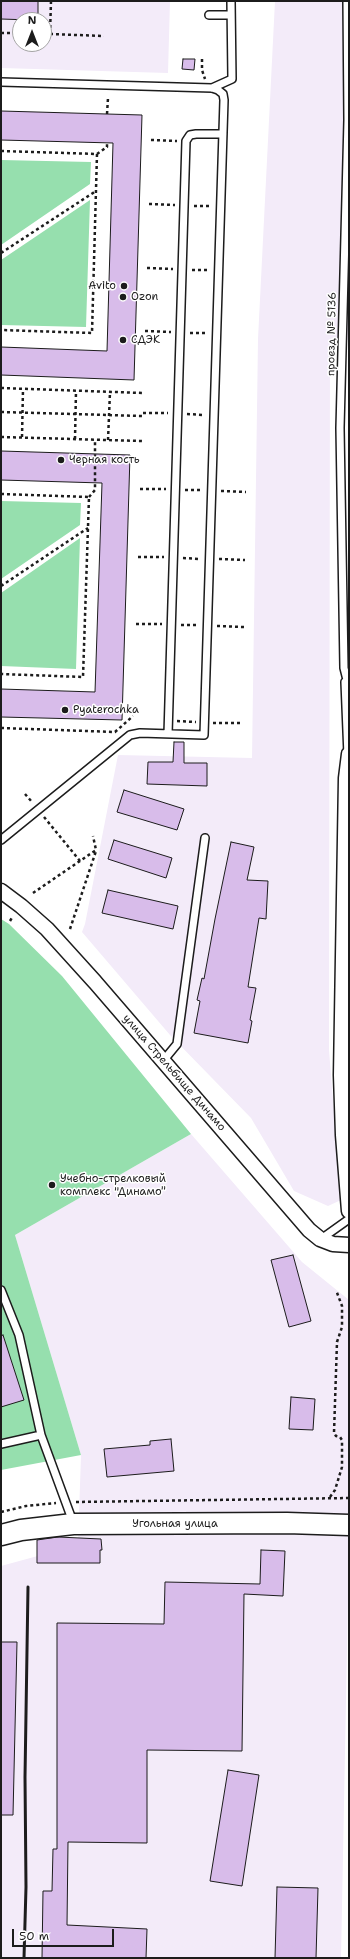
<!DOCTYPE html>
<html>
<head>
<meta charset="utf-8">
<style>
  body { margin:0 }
  #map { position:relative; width:350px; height:1959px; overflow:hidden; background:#fff; font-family:"Shantell Sans",sans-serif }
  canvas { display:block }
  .frame { position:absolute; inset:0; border:2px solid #1c1c1c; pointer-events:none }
  .north { position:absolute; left:12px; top:12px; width:40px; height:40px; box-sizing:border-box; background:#fff; border:1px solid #a4a4a4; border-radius:50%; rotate:0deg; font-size:11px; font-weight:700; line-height:16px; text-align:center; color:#1c1c1c }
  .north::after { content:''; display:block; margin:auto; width:14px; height:18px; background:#1c1c1c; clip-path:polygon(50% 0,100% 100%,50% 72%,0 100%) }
  .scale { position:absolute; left:12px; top:1929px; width:102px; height:18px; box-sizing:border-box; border:2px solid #1c1c1c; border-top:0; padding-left:5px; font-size:12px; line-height:14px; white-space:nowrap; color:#1c1c1c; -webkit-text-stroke:3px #fff; paint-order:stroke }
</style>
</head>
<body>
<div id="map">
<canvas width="350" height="1959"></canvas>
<div class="frame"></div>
<div class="north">N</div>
<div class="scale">50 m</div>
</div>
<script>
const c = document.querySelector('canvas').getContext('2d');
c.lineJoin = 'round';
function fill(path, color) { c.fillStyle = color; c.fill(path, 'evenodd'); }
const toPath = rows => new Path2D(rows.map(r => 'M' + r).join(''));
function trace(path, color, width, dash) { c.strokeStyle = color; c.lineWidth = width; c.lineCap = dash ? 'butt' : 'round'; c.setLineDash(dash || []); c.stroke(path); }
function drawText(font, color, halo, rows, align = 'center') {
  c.font = font + ' "Shantell Sans",sans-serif'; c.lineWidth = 3; c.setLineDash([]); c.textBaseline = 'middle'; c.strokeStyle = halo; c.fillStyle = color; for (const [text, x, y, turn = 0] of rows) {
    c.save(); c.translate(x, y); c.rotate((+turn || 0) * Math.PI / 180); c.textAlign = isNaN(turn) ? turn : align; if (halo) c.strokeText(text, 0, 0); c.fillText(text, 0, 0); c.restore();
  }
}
fill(toPath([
  [1,1,170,1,168,73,1,68],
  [20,20,44,20,44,44,20,44],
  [275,1,349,1,349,340,330,339,329,1050,341,1200,328,1206,294,1191,251,1118,170,1035,82,932,85,924,118,755,252,758,258,339],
  [191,1134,302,1262,349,1300,349,1545,341,1958,1,1958,1,1566,78,1545,81,1455,15,1235]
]), '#f3ebf9');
fill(toPath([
  [1,160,91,162,90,184,1,245],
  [90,200,86,327,1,325,1,260],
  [1,501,81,503,80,525,1,579],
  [80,538,76,669,1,666,1,593],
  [1,919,9,924,62,976,191,1134,15,1235,81,1455,1,1470]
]), '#96dfae');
const building = toPath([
  [1,1,38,1,38,14,31,14,31,20,1,19,1,1],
  [183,59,195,59,194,70,182,69,183,59],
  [1,111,142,115,134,380,1,375,1,347,107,351,113,143,1,140,1,111],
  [1,451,130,455,122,720,1,717,1,689,95,692,102,483,1,480,1,451],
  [174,742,184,742,184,763,207,763,207,786,147,784,148,762,173,762,174,742],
  [124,790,184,809,177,830,117,812,124,790],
  [114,840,172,858,166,878,108,859,114,840],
  [231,842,254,847,247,880,268,881,266,919,259,918,248,987,256,988,250,1020,252,1021,248,1043,194,1033,200,1001,197,1000,202,978,204,979,215,919,231,842],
  [108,890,178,906,173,929,102,913,108,890],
  [293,1255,311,1321,289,1327,271,1260,293,1255],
  [3,1335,24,1400,1,1407,1,1336,3,1335],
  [291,1397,315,1399,313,1430,289,1429,291,1397],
  [171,1439,174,1471,107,1477,104,1449,150,1445,150,1441,171,1439],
  [58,1537,101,1539,102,1550,100,1550,100,1563,37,1563,37,1540,58,1537],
  [261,1550,285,1551,283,1596,244,1594,242,1751,147,1750,147,1843,68,1842,67,1925,147,1929,146,1958,42,1958,43,1891,52,1891,53,1849,57,1849,57,1623,164,1624,165,1582,260,1584,261,1550],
  [1,1642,17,1642,13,1815,1,1815,1,1642],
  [228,1770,259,1775,242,1886,210,1881,228,1770],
  [277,1887,318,1888,316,1958,275,1958,277,1887]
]);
fill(building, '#d8bcea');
trace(building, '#1c1c1c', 1);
const lane = toPath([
  [347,1,348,120,340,428,344,668,349,688],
  [209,15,231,15],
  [1,82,212,88,218,90,223,94,224,100,204,735,140,733,130,735,1,840],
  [212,88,232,79,231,1],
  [345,682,348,756],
  [168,734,186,141,190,135,196,134,223,134],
  [163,1061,177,1044,205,838],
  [321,1239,349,1219],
  [1,1290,19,1335,41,1435],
  [1,1444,41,1435,73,1522]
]);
const street = toPath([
  [349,754,346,778,341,1075,343,1135,349,1211],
  [1,891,21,906,47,929,95,982,309,1230,320,1239,333,1244,349,1245]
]);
const secondary = toPath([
  [1,1535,21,1530,73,1524,287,1523,349,1525]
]);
trace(lane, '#1c1c1c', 10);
trace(street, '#1c1c1c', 17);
trace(secondary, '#1c1c1c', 23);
trace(toPath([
  [1,33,20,33],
  [44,34,50,34,51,1],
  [50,34,104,36],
  [202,59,202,70,205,79],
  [107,114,108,98],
  [151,140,177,141],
  [1,151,97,154,92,333,1,330],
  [97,154,107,147,107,143],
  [149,204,175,205],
  [194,206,211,206],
  [1,253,96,191],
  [147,268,173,269],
  [192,270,209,270],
  [145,331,171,332],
  [190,333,207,333],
  [1,388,143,393],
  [1,412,143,416],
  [143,413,168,413],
  [187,414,204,415],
  [1,437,142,441],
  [22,437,23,389],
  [75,439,76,391],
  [108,440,110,392],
  [140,489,166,489],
  [185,490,202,490],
  [221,491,246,492],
  [1,494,89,497,83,677,1,674],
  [89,497,95,490,95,440],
  [138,557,164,557],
  [183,558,200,559],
  [219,559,245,560],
  [1,586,88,528],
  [136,624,162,624],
  [181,625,198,625],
  [217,626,244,627],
  [177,721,196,722],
  [213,723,242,723],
  [1,728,115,732,133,716],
  [25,794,32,802],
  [44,817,80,861],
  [33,893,96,850,93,836],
  [10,921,13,916],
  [70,929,96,851],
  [330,1497,335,1490,342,1467,342,1440,340,1437,336,1436,334,1433,337,1342,342,1327,342,1306,336,1290],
  [76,1502,349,1498],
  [1,1512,26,1506,56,1503]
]), '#1c1c1c', 2.5, [3, 3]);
trace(lane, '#fff', 7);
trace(street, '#fff', 14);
trace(secondary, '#fff', 20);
trace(toPath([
  [24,1958,26,1887,25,1777,28,1587]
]), '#1c1c1c', 3);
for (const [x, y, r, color] of [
  [124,286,4,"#1c1c1c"],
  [123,297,4,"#1c1c1c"],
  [123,340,4,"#1c1c1c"],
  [61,460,4,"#1c1c1c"],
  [65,710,4,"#1c1c1c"],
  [52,1185,4,"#1c1c1c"]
]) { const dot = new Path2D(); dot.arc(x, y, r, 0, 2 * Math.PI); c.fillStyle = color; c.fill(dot); trace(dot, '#fff', 1.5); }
drawText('11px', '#1c1c1c', '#fff', [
  ["Avito",116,286,"right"],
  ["Ozon",131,297],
  ["СДЭК",131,340],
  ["Черная кость",69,460],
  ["Pyaterochka",73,710],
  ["Учебно-стрелковый",60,1179],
  ["комплекс \"Динамо\"",60,1192]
], 'left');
drawText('11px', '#1c1c1c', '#fff', [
  ["проезд № 5136",332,334,-89],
  ["улица Стрельбище Динамо",174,1073,49],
  ["Угольная улица",175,1524]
]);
</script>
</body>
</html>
